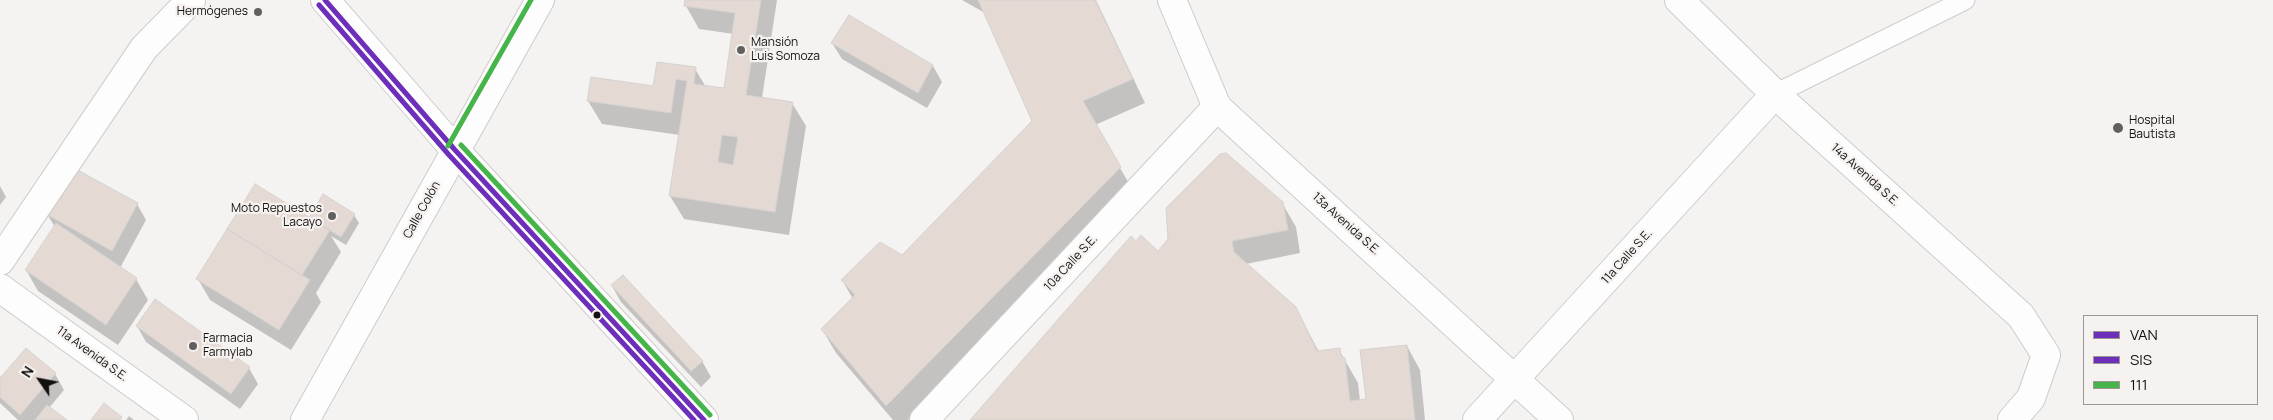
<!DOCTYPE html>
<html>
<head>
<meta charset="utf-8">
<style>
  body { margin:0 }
  #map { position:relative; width:2273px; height:420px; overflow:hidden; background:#f5f3f1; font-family:Manrope,sans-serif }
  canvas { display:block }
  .legend { position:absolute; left:2083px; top:315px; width:175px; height:90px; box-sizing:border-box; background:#f6f2f0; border:1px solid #9b9896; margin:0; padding:6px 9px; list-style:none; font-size:15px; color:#121110 }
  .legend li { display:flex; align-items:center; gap:10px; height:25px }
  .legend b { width:25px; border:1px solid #9b9896 }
  .north { position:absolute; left:15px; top:355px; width:50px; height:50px; -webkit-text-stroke:4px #f6f2f0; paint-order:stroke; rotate:303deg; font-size:14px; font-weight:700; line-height:20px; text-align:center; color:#121110 }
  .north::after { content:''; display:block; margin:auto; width:18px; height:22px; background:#121110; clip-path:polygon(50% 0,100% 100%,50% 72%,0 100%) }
</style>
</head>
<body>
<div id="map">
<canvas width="2273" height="420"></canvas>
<ul class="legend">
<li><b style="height:6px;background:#6d2fba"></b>VAN</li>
<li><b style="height:6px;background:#6d2fba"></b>SIS</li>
<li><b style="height:6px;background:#45b549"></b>111</li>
</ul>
<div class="north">N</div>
</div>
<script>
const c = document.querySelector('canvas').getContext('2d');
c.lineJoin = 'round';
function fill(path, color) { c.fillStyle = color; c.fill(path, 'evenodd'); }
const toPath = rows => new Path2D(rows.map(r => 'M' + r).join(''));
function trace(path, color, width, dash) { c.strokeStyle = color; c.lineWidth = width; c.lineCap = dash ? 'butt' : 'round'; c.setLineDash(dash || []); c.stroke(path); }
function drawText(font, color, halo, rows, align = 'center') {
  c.font = font + ' Manrope,sans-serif'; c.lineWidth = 4.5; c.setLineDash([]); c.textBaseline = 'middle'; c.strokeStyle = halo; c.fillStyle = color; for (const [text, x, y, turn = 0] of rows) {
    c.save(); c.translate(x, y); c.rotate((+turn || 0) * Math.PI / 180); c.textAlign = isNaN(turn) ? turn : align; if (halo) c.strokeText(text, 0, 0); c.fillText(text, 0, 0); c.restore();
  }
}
fill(toPath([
  [686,0,777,0,762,98,792,103,806,126,789,235,684,219,670,196,680,135,602,124,588,101,654,88,695,69,706,87,725,90,734,34,699,29,686,6],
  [962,0,1096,0,1145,103,1095,125,1134,192,908,420,893,420,836,353,822,329,853,299,842,280,902,256,1033,121,985,13],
  [849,17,933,66,942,82,927,108,842,59,832,43],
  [0,186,6,197,0,205],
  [256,186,309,219,354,215,359,223,346,245,331,236,341,252,316,293,321,302,291,350,210,300,198,279],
  [1282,203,1296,227,1300,253,1246,264,1295,307,1319,352,1339,350,1358,383,1360,401,1367,400,1407,346,1420,370,1425,420,972,420,1158,253],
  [137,204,146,220,120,268,136,279,148,300,118,345,38,291,26,270,55,227,47,214],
  [612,286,702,361,711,377,701,387,621,302],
  [137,326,249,368,258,384,240,409,146,342],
  [55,374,64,390,49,408,65,420,18,420,0,403,0,380],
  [129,416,134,420,126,420]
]), '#0003');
const building = toPath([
  [685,0,761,0,746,95,793,102,775,212,669,196,687,81,676,79,671,113,587,101,591,77,653,86,657,62,696,67,694,84,724,88,735,13,684,6,685,0],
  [722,135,738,137,733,165,718,162,722,135],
  [978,0,1095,0,1133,79,1083,101,1121,167,886,406,821,329,855,295,841,280,880,242,902,255,1032,121,978,0],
  [849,15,933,65,918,93,831,43,849,15],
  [1226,153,1283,202,1288,230,1232,241,1234,252,1296,307,1317,351,1340,348,1341,356,1345,358,1350,401,1366,399,1360,350,1407,345,1415,420,970,420,1131,236,1136,241,1141,235,1158,251,1168,239,1166,208,1220,154,1226,153],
  [72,167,138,203,112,251,46,214,72,167],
  [255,184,330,230,302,275,227,229,255,184],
  [323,194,355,214,341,237,309,218,323,194],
  [56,223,137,278,106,325,25,270,56,223],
  [227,229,310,280,279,330,196,279,227,229],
  [623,275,703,361,691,371,611,285,623,275],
  [155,299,250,367,231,394,136,326,155,299],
  [26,348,56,373,20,415,0,397,0,378,26,348],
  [104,403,122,417,120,420,91,420,104,403],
  [47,405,67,420,35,420,47,405]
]);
fill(building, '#e4dad3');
trace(building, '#d3d2d1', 1);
const lane = toPath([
  [1775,94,1965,0]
]);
const street = toPath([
  [325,0,455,150],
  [1172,0,1217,107,1559,420],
  [1679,0,1775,94,2021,316,2046,355,2031,398,2012,420],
  [0,261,144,48,191,0],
  [0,288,184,420],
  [924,420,1217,107],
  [1477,420,1775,94]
]);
const secondary = toPath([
  [455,150,704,420],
  [305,420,540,0]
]);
trace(lane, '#cdcccb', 21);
trace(street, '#cdcccb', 30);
trace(secondary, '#cdcccb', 30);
trace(lane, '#fefdfd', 19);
trace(street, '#fefdfd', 28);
trace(secondary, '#fefdfd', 28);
trace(toPath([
  [325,0,455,150,704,420]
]), '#6d2fba', 5);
trace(toPath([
  [319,5,449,155,694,420]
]), '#6d2fba', 5);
trace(toPath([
  [461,145,710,415],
  [448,146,531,0]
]), '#45b549', 5);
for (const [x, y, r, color] of [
  [258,12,5,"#61605f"],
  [741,50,5,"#61605f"],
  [2118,128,6,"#61605f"],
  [332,216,5,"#61605f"],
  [597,315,4.5,"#121110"],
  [193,346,5,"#61605f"]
]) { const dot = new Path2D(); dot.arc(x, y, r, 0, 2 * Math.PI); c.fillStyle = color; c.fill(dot); trace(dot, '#f6f2f0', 2); }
drawText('12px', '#121110', '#f6f2f0', [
  ["Hermógenes",248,12,"right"],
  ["Mansión",751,43],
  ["Luis Somoza",751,57],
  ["Hospital",2129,121],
  ["Bautista",2129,135],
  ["Moto Repuestos",322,209,"right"],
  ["Lacayo",322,223,"right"],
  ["Farmacia",203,339],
  ["Farmylab",203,353]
], 'left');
drawText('12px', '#121110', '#f6f2f0', [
  ["14a Avenida S.E.",1865,175,42],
  ["Calle Colón",422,210,-61],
  ["13a Avenida S.E.",1346,224,42],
  ["11a Calle S.E.",1627,257,-48],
  ["10a Calle S.E.",1071,263,-47],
  ["11a Avenida S.E.",92,354,36]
]);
</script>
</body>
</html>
